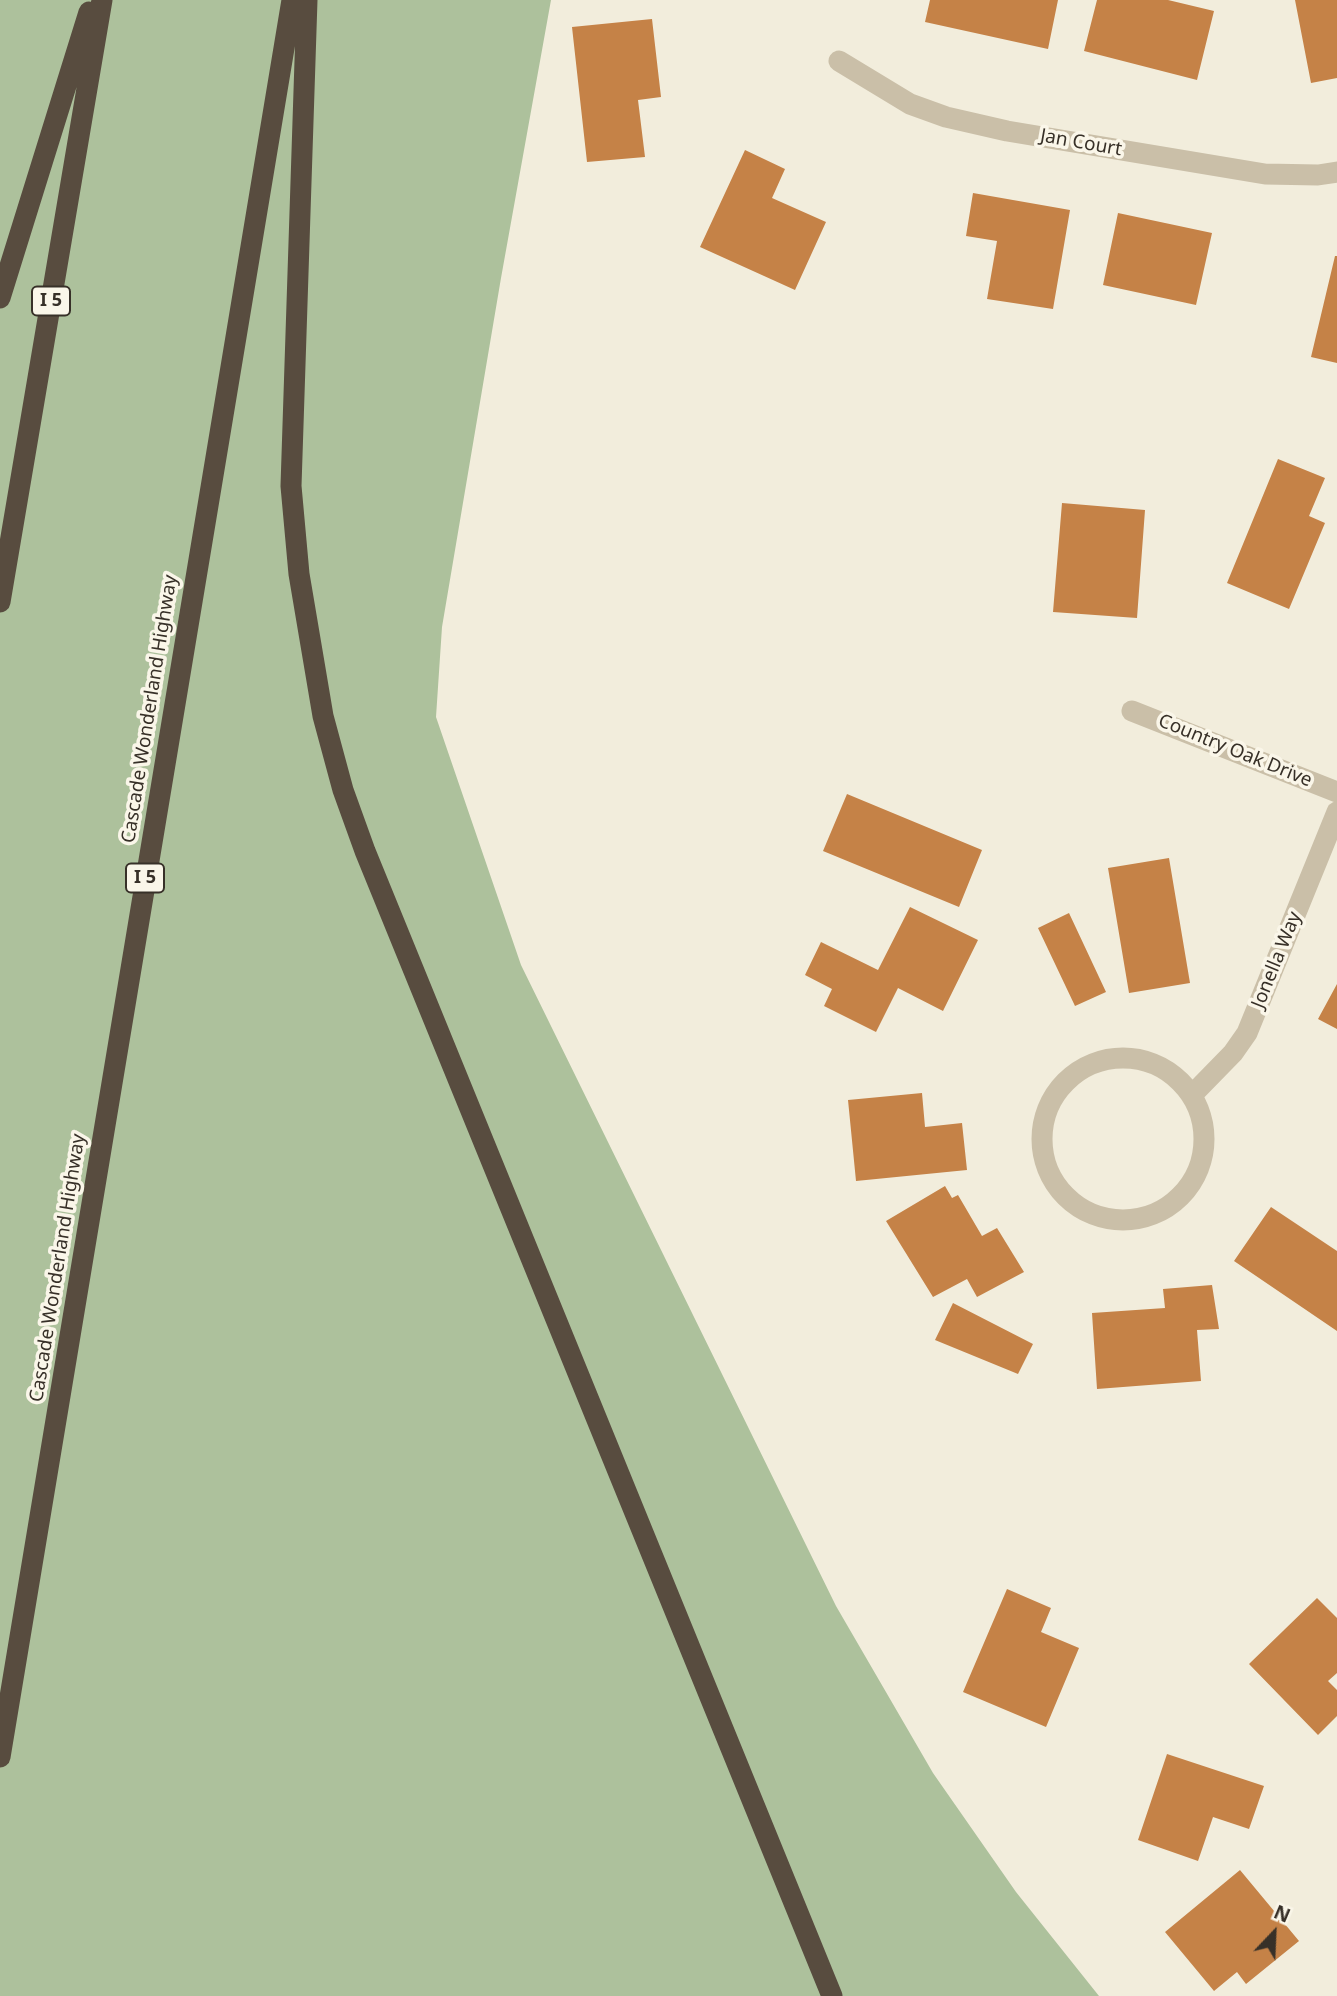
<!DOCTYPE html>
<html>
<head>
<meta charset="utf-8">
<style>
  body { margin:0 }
  #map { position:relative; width:1337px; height:1996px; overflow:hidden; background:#f2eddc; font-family:"Noto Sans",sans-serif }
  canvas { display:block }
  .north { position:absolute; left:1239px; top:1898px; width:70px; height:70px; -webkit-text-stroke:5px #faf6e9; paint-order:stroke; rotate:23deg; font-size:19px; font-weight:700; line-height:28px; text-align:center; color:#373028 }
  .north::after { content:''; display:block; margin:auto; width:24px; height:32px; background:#373028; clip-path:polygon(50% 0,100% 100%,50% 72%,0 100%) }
</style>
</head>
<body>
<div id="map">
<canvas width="1337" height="1996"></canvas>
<div class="north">N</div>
</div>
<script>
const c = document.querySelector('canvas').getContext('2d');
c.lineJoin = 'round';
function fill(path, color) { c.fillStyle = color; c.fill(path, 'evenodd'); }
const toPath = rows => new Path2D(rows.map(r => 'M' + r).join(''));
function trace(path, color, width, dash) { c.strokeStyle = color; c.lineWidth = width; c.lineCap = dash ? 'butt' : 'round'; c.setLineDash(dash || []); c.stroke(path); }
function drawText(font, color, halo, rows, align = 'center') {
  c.font = font + ' "Noto Sans",sans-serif'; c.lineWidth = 7; c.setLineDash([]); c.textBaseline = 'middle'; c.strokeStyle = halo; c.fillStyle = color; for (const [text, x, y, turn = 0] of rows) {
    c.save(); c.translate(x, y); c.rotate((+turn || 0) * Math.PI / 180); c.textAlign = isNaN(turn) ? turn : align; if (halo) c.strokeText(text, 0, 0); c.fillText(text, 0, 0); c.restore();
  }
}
fill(toPath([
  [0,0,551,0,501,278,442,627,436,717,521,965,836,1606,933,1773,1016,1892,1099,1996,0,1996]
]), '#adc19c');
fill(toPath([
  [930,0,1058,0,1048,49,925,22],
  [1097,0,1168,0,1214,11,1197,80,1084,51],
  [1295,0,1337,0,1337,78,1311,83],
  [652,19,661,97,638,100,645,157,587,162,572,27],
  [745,150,785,169,772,198,826,222,795,290,700,247],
  [973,193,1070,210,1053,309,987,299,997,241,966,236],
  [1118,213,1212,233,1196,305,1103,285],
  [1335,256,1337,256,1337,363,1311,357],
  [1278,459,1325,478,1309,516,1325,523,1289,609,1227,583],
  [1062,503,1145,510,1137,618,1053,612],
  [847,794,982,850,959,907,823,851],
  [1169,858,1190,983,1129,993,1108,868],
  [910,907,978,940,943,1011,898,988,876,1032,824,1006,832,989,805,975,821,942,878,970],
  [1069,913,1106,992,1075,1006,1038,928],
  [1337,984,1337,1029,1318,1019],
  [922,1093,925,1127,962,1123,967,1170,856,1181,848,1100],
  [945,1186,952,1198,958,1195,982,1236,997,1228,1024,1272,977,1297,967,1279,933,1297,886,1221],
  [1271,1207,1337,1251,1337,1331,1234,1261],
  [1212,1285,1219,1329,1197,1330,1201,1381,1097,1389,1092,1313,1165,1308,1163,1289],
  [953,1303,1033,1344,1018,1374,935,1340],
  [1007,1589,1051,1608,1041,1632,1079,1648,1046,1727,963,1692],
  [1317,1598,1337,1618,1337,1673,1328,1681,1337,1690,1337,1716,1318,1735,1249,1664],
  [1167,1754,1264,1786,1249,1829,1213,1817,1198,1861,1138,1840],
  [1240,1870,1299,1941,1246,1984,1237,1972,1214,1991,1165,1932]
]), '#c58247');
trace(toPath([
  [839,61,910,104,946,117,1007,131,1265,174,1318,175,1337,172],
  [1132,711,1337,792],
  '1042 1139a81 81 0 1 1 162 0a81 81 0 1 1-162 0Z',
  [1193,1094,1233,1053,1247,1033,1337,812]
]), '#cabfa8', 21);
trace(toPath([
  [307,0,291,486,299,574,323,716,343,790,365,851,832,1996],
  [0,298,89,12],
  [0,602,102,0],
  [0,1757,292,0]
]), '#584c3f', 21);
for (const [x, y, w] of [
  [51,301,38],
  [145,878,38]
]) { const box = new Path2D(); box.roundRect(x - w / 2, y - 14.5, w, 29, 5); c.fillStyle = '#faf6e9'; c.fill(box); trace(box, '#373028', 2); }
drawText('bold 18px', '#373028', null, [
  ["I 5",51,301],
  ["I 5",145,878]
]);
drawText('19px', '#373028', '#faf6e9', [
  ["Jan Court",1081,143,10],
  ["Cascade Wonderland Highway",150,709,-81],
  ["Country Oak Drive",1235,751,22],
  ["Jonella Way",1277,960,-68],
  ["Cascade Wonderland Highway",58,1268,-81]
]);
</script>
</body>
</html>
